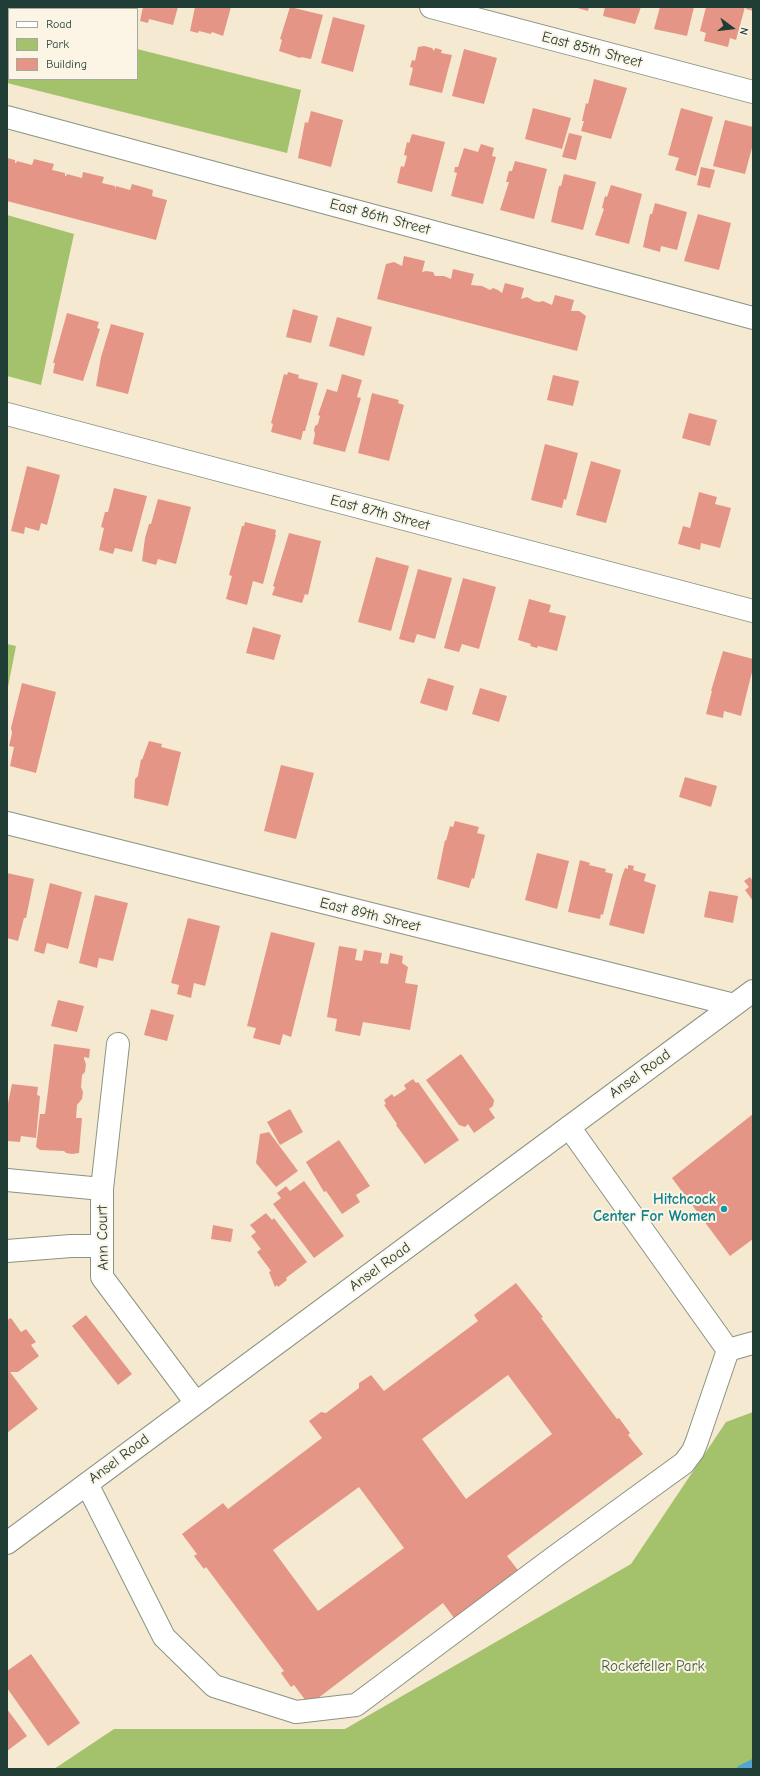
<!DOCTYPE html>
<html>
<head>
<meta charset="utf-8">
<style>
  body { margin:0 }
  #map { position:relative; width:760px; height:1776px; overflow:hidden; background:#f5ead1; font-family:"Comic Neue",sans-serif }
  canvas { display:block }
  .frame { position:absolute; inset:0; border:8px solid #1f3d34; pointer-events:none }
  .legend { position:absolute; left:8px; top:8px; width:130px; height:72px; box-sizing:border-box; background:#fcf5e5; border:1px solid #a4ab9e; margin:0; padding:5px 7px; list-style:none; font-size:12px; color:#1f3d34 }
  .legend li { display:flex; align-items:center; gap:8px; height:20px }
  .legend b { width:20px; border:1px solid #a4ab9e }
  .north { position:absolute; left:712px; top:8px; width:40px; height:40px; -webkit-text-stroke:3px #fcf5e5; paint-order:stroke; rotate:105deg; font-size:11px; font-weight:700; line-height:16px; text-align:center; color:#1f3d34 }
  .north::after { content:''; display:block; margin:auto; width:14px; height:18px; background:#1f3d34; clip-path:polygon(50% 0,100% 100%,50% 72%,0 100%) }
</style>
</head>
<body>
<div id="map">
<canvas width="760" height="1776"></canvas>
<div class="frame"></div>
<ul class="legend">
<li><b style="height:5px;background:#fff"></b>Road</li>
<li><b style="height:11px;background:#a3c26b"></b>Park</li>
<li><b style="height:11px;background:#e59585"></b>Building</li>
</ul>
<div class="north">N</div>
</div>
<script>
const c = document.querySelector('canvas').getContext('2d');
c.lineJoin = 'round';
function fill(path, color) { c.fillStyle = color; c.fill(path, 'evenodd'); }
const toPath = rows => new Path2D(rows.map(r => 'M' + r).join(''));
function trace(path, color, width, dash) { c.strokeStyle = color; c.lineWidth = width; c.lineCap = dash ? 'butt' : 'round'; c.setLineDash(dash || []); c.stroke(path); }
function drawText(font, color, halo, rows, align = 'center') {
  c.font = font + ' "Comic Neue",sans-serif'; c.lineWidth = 4; c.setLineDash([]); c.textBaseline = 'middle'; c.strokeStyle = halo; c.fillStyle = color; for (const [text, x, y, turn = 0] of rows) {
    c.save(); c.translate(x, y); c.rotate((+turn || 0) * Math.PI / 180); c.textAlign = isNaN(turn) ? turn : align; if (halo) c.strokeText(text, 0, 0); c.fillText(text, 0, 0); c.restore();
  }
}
fill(toPath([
  [7,17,9,17,9,79,137,79,137,49,301,90,287,153,7,83],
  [7,215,74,234,41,385,7,376],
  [7,644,16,646,7,692],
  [753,1412,753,1769,54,1769,114,1729,345,1729,631,1564,726,1422]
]), '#a3c26b');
trace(toPath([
  [741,1769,753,1763]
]), '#53a6cf', 8);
fill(toPath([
  [24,7,47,7,46,9,30,9],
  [88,7,110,7,109,9,87,9],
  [143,7,178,7,173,25,149,19,148,23,140,21],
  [195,7,231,7,223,36,212,32,211,34,199,31,198,33,190,31],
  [290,7,323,15,311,59,301,57,300,58,279,51,282,40,280,39],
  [574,7,589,7,588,11],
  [605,7,641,7,635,24,603,16],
  [660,7,694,7,687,36,654,29],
  [706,7,745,7,736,40,730,38,728,47,704,41,706,33,700,31],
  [746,7,753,7,753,11,746,9],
  [333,17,365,25,353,72,321,63],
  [424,46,432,48,434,51,435,48,442,50,441,53,452,55,442,93,409,85,413,68,410,67,412,60,415,61,418,47],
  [464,49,497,58,484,104,452,96],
  [594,79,627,88,611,139,581,131,584,121,582,121,586,103,588,104],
  [533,108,571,118,562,149,525,139],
  [681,108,713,117,696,176,675,170,679,158,668,155],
  [311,111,343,120,331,167,298,158,305,122,308,123],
  [725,120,753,127,753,144,745,174,713,166],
  [569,133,582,136,576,160,562,157],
  [412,134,445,142,432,192,397,183,401,166,404,167,407,156,404,155,407,142,409,143],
  [481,144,494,148,492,156,496,157,483,204,451,196,457,173,454,172,455,167,458,167,464,148,478,152],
  [7,158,15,160,15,163,16,163,17,161,32,165,34,159,54,164,52,170,65,173,65,176,66,176,67,174,82,178,83,172,104,177,102,183,115,186,116,189,116,186,130,190,132,184,153,190,152,196,167,200,156,240,7,201],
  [515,161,547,169,534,219,500,210,509,182,506,182,509,171,512,171],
  [701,167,715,170,710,188,697,185],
  [564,174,596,182,583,230,551,222,559,186,561,186],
  [611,185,642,194,629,244,595,235,604,209,602,208,605,196,607,197],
  [655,203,687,212,677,250,661,246,660,252,643,247,650,214,652,214],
  [698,214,731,223,719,270,684,261],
  [404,256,425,261,422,272,426,271,433,272,435,276,444,276,451,279,453,269,474,274,471,285,482,286,490,290,493,288,498,290,502,293,505,283,524,288,521,299,527,297,534,301,539,302,543,301,552,305,555,295,574,300,571,311,579,311,586,316,577,351,377,299,386,264,394,262,402,266],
  [293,309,318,316,311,343,286,337],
  [67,313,99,322,97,328,100,329,83,381,53,373,55,363,53,363],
  [337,317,372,327,364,356,329,346],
  [111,324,144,333,128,394,96,386,101,357],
  [288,372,299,375,298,378,318,383,305,431,303,431,301,440,271,432,273,424,271,423,284,374,287,375],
  [342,374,362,380,357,397,361,398,345,452,313,444,315,434,314,430,315,426,318,424,320,416,318,415,327,389,337,392],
  [553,375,579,381,573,406,547,400],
  [372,393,399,400,398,403,404,405,389,461,358,453],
  [689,413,717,420,710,446,682,438],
  [545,444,578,453,566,500,564,499,562,508,531,500],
  [591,461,621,470,606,523,576,515],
  [27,466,60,475,47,525,41,523,39,531,25,527,24,534,11,531],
  [114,488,147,496,132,552,115,548,113,554,99,550,104,528,101,527,105,512,108,512],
  [699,492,717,497,715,504,731,508,720,548,701,543,700,550,678,544,683,526,690,528],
  [158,499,191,507,176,564,158,559,156,565,142,561,145,538,149,524,151,524],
  [245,522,276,530,275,535,276,535,263,584,253,581,247,605,226,599,232,576,229,575,242,526,244,526],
  [289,533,321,541,308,595,305,594,302,603,272,595,275,587,273,586],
  [376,557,409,566,391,631,358,622],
  [418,569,452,578,435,639,417,634,414,643,399,639],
  [463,578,496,587,479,649,462,644,459,652,444,648],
  [529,599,551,605,549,612,566,616,557,651,538,646,537,648,530,646,531,644,518,640],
  [253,627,281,635,274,660,246,653],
  [723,651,753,659,753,668,741,716,724,711,723,718,706,714,712,691,711,691],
  [428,678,454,686,447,711,420,703],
  [22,683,56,692,36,773,10,766,14,747,9,746,12,733,11,728],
  [480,688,507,696,499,722,472,714],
  [149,741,162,744,161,747,181,752,168,806,134,798,135,779,138,776,141,759,142,760],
  [281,765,314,773,296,839,264,831],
  [685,777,717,786,711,807,679,797],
  [455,821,479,827,477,833,485,835,474,879,472,878,469,888,437,879,445,840,446,841,450,826,453,827],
  [537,853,569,861,557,909,525,900],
  [580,860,590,863,589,865,606,869,605,872,613,874,603,915,601,914,600,919,568,912],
  [628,865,634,866,633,870,646,874,644,881,656,885,644,934,609,925,622,876,625,868,628,869],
  [7,873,34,879,26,918,24,918,18,941,7,938],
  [750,877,753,881,753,901,745,890,749,887,744,881],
  [50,883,82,892,68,949,47,943,44,954,34,951],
  [709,891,738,896,733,923,704,917],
  [95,895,128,903,113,961,99,958,97,968,79,963],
  [188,918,220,926,205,986,194,983,191,998,177,994,179,985,171,983],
  [271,932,315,943,291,1037,283,1034,280,1045,253,1038,256,1028,247,1026],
  [339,946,357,949,355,960,362,961,364,950,382,953,380,963,388,964,390,953,403,956,402,963,408,967,405,983,418,985,410,1030,363,1022,360,1036,335,1031,337,1019,327,1017],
  [58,1000,84,1006,77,1032,51,1026],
  [151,1009,174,1015,167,1041,144,1035],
  [54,1044,90,1049,89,1058,84,1057,84,1059,86,1064,85,1072,82,1075,81,1087,83,1092,82,1099,77,1105,76,1118,82,1118,79,1153,72,1154,66,1153,64,1151,40,1150,36,1147,40,1114,45,1114],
  [461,1054,494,1100,493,1106,489,1109,495,1118,474,1133,468,1124,465,1127,459,1125,426,1080],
  [413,1079,416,1083,418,1082,459,1140,425,1164,396,1125,397,1124,384,1105,386,1104,384,1100,392,1094,394,1097,406,1089,404,1085],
  [12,1084,38,1087,37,1095,40,1096,36,1138,21,1136,20,1142,7,1141,7,1108],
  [290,1109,303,1132,280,1145,267,1122],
  [753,1114,753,1239,730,1256,672,1178],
  [269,1132,298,1171,276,1187,256,1163,260,1134],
  [339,1140,370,1186,356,1195,360,1202,342,1214,326,1191,324,1192,306,1162],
  [304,1181,344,1236,314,1258,273,1204,281,1198,277,1193,286,1186,290,1191],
  [266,1213,272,1220,274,1218,307,1262,286,1278,287,1280,278,1287,277,1285,275,1287,269,1272,271,1271,257,1252,261,1249,251,1236,256,1232,250,1225],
  [213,1225,233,1229,231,1242,211,1239],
  [516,1283,543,1317,541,1318,617,1419,619,1418,630,1433,628,1435,643,1454,507,1556,521,1574,457,1622,443,1603,309,1705,294,1685,291,1687,281,1673,284,1671,206,1567,204,1569,194,1556,197,1554,182,1534,223,1503,228,1509,322,1438,309,1421,321,1412,326,1413,359,1388,359,1383,371,1375,384,1391,478,1321,474,1315],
  [508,1375,552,1434,466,1499,422,1439],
  [359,1487,404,1548,318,1611,273,1550],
  [86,1315,132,1374,118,1385,72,1326],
  [11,1318,21,1332,26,1329,36,1342,31,1345,39,1356,18,1372,10,1372,38,1409,7,1433,7,1320],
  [31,1654,80,1723,48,1746,7,1688,7,1671],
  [7,1709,27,1736,7,1751]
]), '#e59585');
const minor = toPath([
  [431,7,753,92],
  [7,117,753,318],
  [7,414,753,611],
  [7,823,734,1005],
  [118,1044,102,1189,102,1277,196,1403],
  [569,1127,728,1350,753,1343],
  [7,1180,102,1189],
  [7,1251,71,1246,102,1246],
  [87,1484,164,1637,214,1686,296,1712,356,1705,553,1558,684,1463,693,1451,697,1441,728,1350],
  [7,1543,753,991]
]);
trace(minor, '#8a9482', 24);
trace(minor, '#fff', 22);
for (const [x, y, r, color] of [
  [724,1209,4,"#0f9aa8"]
]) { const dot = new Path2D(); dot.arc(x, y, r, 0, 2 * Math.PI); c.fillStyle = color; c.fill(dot); trace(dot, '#fcf5e5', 1.5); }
drawText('15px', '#1f3d34', '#fcf5e5', [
  ["East 85th Street",592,50,15],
  ["East 86th Street",380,217,15],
  ["East 87th Street",380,513,15],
  ["East 89th Street",370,915,14],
  ["Ansel Road",640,1074,-36],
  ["Ann Court",103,1238,-91],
  ["Ansel Road",380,1267,-36],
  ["Ansel Road",119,1459,-37]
]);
drawText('bold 15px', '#0d838f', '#fcf5e5', [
  ["Hitchcock",716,1200],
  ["Center For Women",716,1217]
], 'right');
drawText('15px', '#405e42', '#fcf5e5', [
  ["Rockefeller Park",653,1667]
]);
</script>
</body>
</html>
